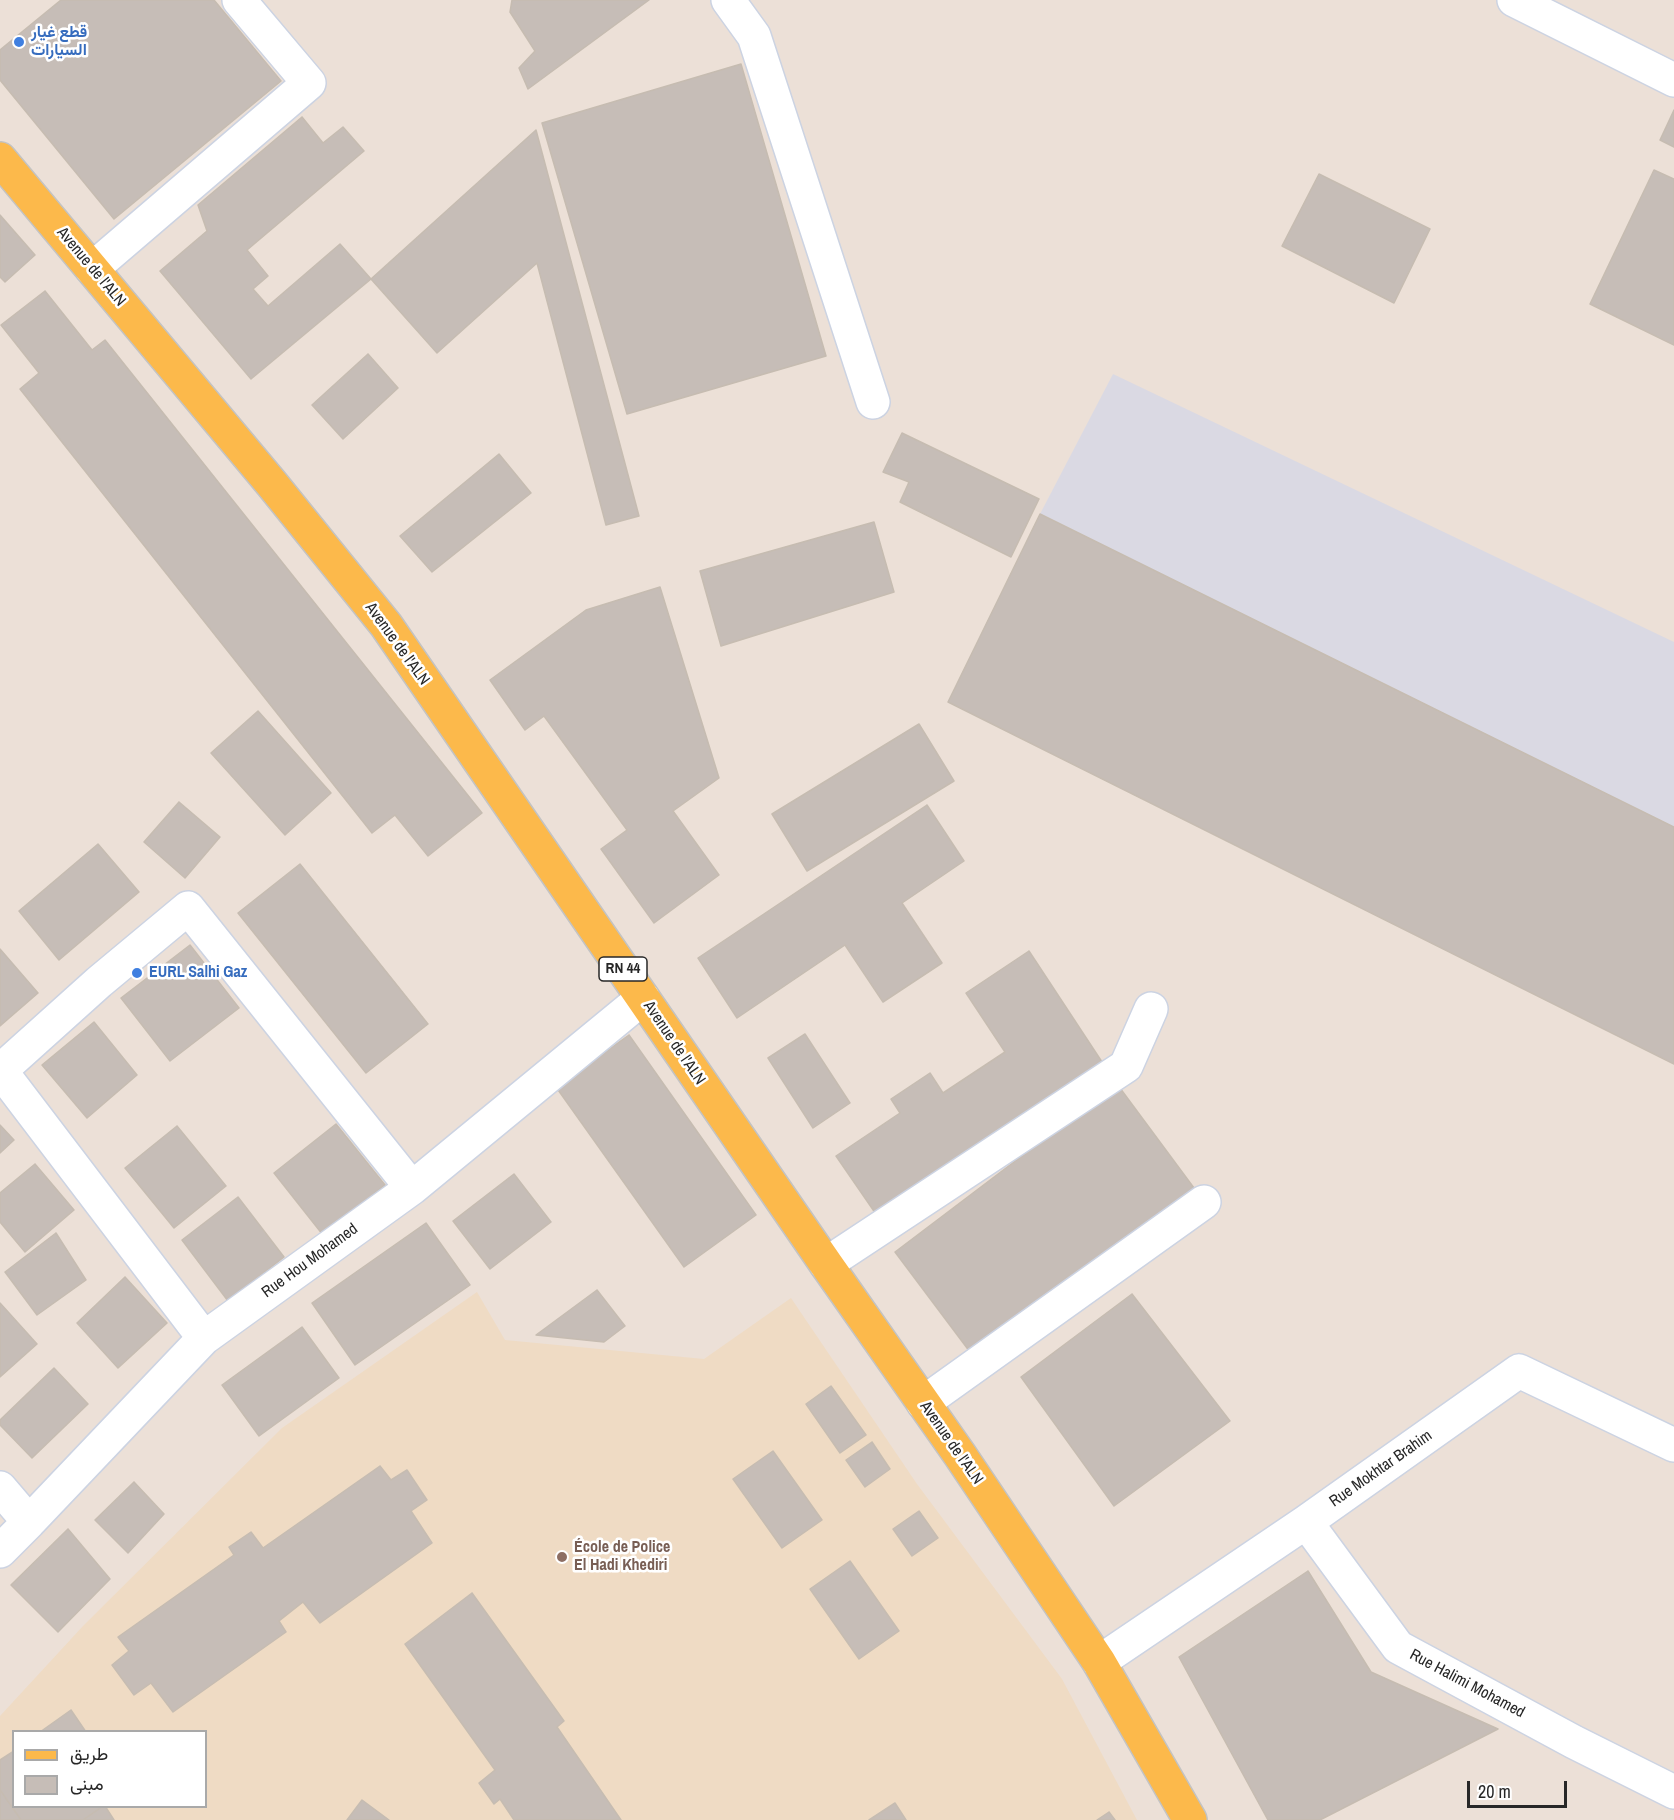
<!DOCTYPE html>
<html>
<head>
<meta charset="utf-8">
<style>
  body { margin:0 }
  #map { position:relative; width:1674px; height:1820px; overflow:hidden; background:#ece0d7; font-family:"Archivo Narrow",Vazirmatn,sans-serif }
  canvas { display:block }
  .legend { position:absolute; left:12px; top:1730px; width:195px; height:78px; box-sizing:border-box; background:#fff; border:2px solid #a9a9a9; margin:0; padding:8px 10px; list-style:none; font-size:18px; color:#272727 }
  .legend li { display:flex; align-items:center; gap:12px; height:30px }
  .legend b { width:30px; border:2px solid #a9a9a9 }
  .scale { position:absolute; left:1467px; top:1781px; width:100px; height:27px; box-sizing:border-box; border:3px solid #272727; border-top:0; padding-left:8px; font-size:18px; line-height:21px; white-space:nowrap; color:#272727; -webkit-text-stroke:4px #fff; paint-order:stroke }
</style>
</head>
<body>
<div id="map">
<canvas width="1674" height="1820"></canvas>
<ul class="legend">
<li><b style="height:8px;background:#fcb94b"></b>طريق</li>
<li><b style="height:16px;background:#c6bdb7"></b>مبنى</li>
</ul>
<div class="scale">20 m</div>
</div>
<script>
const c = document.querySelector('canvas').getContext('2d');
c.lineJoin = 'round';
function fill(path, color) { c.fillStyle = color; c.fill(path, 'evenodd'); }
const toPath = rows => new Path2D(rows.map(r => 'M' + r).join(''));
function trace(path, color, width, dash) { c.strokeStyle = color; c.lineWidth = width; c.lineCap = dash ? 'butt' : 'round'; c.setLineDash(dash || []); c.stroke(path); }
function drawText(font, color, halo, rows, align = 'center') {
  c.font = font + ' "Archivo Narrow",Vazirmatn,sans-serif'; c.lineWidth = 5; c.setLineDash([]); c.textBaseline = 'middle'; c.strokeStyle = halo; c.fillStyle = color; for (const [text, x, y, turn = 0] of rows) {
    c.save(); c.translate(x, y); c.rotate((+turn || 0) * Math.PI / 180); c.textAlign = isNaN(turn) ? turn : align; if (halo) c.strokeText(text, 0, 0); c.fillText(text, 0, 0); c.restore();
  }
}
fill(toPath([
  [1113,374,1674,642,1674,1064,948,702,1040,514]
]), '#dad9e3');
fill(toPath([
  [477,1292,505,1340,704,1359,791,1298,917,1484,1062,1679,1137,1820,0,1820,0,1716,83,1626,282,1428],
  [14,1732,206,1732,206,1806,14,1806]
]), '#efdbc4');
const building = toPath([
  [61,0,214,0,281,81,114,219,0,80,0,50,61,0],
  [512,0,649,0,528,89,519,68,535,51,510,12,512,0],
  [741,64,826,356,627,414,542,123,741,64],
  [1674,110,1674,147,1660,140,1674,110],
  [302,117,323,143,343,127,364,151,247,250,268,276,253,289,268,306,340,244,371,279,251,379,160,271,207,231,198,205,302,117],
  [536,130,639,516,606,525,537,263,437,353,371,279,536,130],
  [1654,170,1674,179,1674,345,1590,304,1654,170],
  [1319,174,1430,229,1394,303,1282,246,1319,174],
  [0,215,35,255,5,282,0,277,0,215],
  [45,291,92,350,105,340,482,813,428,856,395,815,372,833,20,389,39,373,1,325,45,291],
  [368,354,398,388,343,439,312,405,368,354],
  [902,433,1039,499,1011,557,900,502,909,482,883,472,902,433],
  [499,454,531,493,432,572,400,536,499,454],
  [1040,514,1674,827,1674,1064,948,702,1040,514],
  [874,522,894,592,721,646,700,571,874,522],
  [660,587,719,778,673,811,719,875,654,923,601,849,627,830,544,716,525,730,490,680,586,610,660,587],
  [258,711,331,793,285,835,211,753,258,711],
  [919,724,954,781,807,871,772,814,919,724],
  [179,802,220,837,185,878,144,842,179,802],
  [927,805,964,861,902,903,942,963,883,1002,845,945,737,1018,698,958,927,805],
  [98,844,139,892,59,960,19,911,98,844],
  [300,864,428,1024,366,1073,238,913,300,864],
  [190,945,239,1008,170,1061,121,998,190,945],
  [0,949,38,993,0,1026,0,949],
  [1029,951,1104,1065,878,1217,836,1156,900,1113,891,1099,930,1073,943,1093,1005,1052,966,993,1029,951],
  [94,1022,137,1075,87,1118,42,1065,94,1022],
  [805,1034,850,1103,813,1128,768,1058,805,1034],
  [629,1035,756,1215,684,1267,556,1087,629,1035],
  [1117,1084,1194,1188,973,1356,895,1252,1117,1084],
  [336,1124,385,1185,323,1235,274,1173,336,1124],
  [0,1125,14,1140,0,1153,0,1125],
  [177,1126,226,1186,174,1228,125,1168,177,1126],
  [35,1164,74,1210,25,1252,0,1222,0,1193,35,1164],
  [514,1174,551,1222,490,1269,453,1221,514,1174],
  [238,1197,284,1257,228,1301,182,1240,238,1197],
  [426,1223,470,1285,355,1365,312,1303,426,1223],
  [56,1233,86,1280,37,1315,5,1272,56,1233],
  [125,1277,167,1323,118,1368,77,1323,125,1277],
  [597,1290,625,1326,604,1342,536,1335,597,1290],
  [1132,1294,1230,1421,1114,1506,1021,1377,1132,1294],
  [0,1303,37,1344,0,1377,0,1303],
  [302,1327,339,1378,259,1436,222,1385,302,1327],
  [54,1368,88,1404,32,1458,0,1425,0,1420,54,1368],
  [831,1386,866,1435,840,1453,806,1404,831,1386],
  [872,1442,890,1469,865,1487,846,1460,872,1442],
  [773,1451,822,1520,782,1548,733,1479,773,1451],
  [380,1466,391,1480,407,1470,427,1500,411,1511,432,1543,320,1623,303,1602,279,1621,286,1632,173,1712,151,1683,134,1695,112,1665,129,1651,118,1637,234,1555,229,1547,251,1532,263,1548,380,1466],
  [134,1482,164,1514,128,1553,95,1520,134,1482],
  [919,1511,938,1538,912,1556,893,1529,919,1511],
  [68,1529,110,1579,58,1632,11,1585,68,1529],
  [850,1561,899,1631,859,1659,810,1589,850,1561],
  [1308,1571,1371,1672,1498,1729,1320,1820,1268,1820,1179,1657,1308,1571],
  [472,1593,564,1721,557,1727,621,1820,514,1820,500,1799,494,1804,479,1783,495,1770,405,1644,472,1593],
  [71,1710,86,1732,40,1732,71,1710],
  [14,1751,14,1806,103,1806,83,1820,21,1820,0,1790,0,1760,14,1751],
  [0,1790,21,1820,0,1820,0,1790],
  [362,1800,389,1820,347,1820,362,1800],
  [895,1803,906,1820,869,1820,895,1803],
  [103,1806,105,1806,114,1820,83,1820,103,1806],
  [1109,1812,1115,1820,1097,1820,1109,1812]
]);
fill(building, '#c6bdb7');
trace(building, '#c6bcb1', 1.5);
const minor = toPath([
  [728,0,754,36,873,402],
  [1514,0,1674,80],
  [92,269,309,83,239,0],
  [0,1070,204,1338],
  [0,1071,99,982,188,908,412,1188],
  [826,1264,1126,1066,1151,1009],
  [923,1403,1204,1202],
  [0,1488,29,1522],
  [1306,1522,1398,1647,1574,1742,1674,1792],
  [0,1551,29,1522,204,1338,412,1188,643,998],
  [1099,1662,1306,1522,1519,1371,1674,1445]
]);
const major = toPath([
  [0,159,272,484,386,625,826,1264,960,1455,1099,1662,1190,1820]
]);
trace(minor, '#ccd3e2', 36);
trace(major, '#c3c3c3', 36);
trace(minor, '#fff', 33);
trace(major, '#fcb94b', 33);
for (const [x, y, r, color] of [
  [19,42,6,"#3f7fe0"],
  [137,973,6,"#3f7fe0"],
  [562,1557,6,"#8d6e63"]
]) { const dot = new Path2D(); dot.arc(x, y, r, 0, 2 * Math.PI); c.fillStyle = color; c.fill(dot); trace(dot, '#fff', 2); }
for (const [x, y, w] of [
  [623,969,48]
]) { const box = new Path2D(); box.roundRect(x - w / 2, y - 12, w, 24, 4.5); c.fillStyle = '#fff'; c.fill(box); trace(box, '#272727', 1.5); }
drawText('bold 15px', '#272727', null, [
  ["RN 44",623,969]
]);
drawText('bold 16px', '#366cbe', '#fff', [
  ["قطع غيار",31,33],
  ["السيارات",31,51],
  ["EURL Salhi Gaz",149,973]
], 'left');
drawText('16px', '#272727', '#fff', [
  ["Avenue de l'ALN",91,267,50],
  ["Avenue de l'ALN",397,644,54],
  ["Avenue de l'ALN",674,1043,56],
  ["Rue Hou Mohamed",310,1261,-36],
  ["Avenue de l'ALN",951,1443,55],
  ["Rue Mokhtar Brahim",1381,1469,-35],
  ["Rue Halimi Mohamed",1467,1684,28]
]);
drawText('bold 16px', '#785e54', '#fff', [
  ["École de Police",574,1548],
  ["El Hadi Khediri",574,1566]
], 'left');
</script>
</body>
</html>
